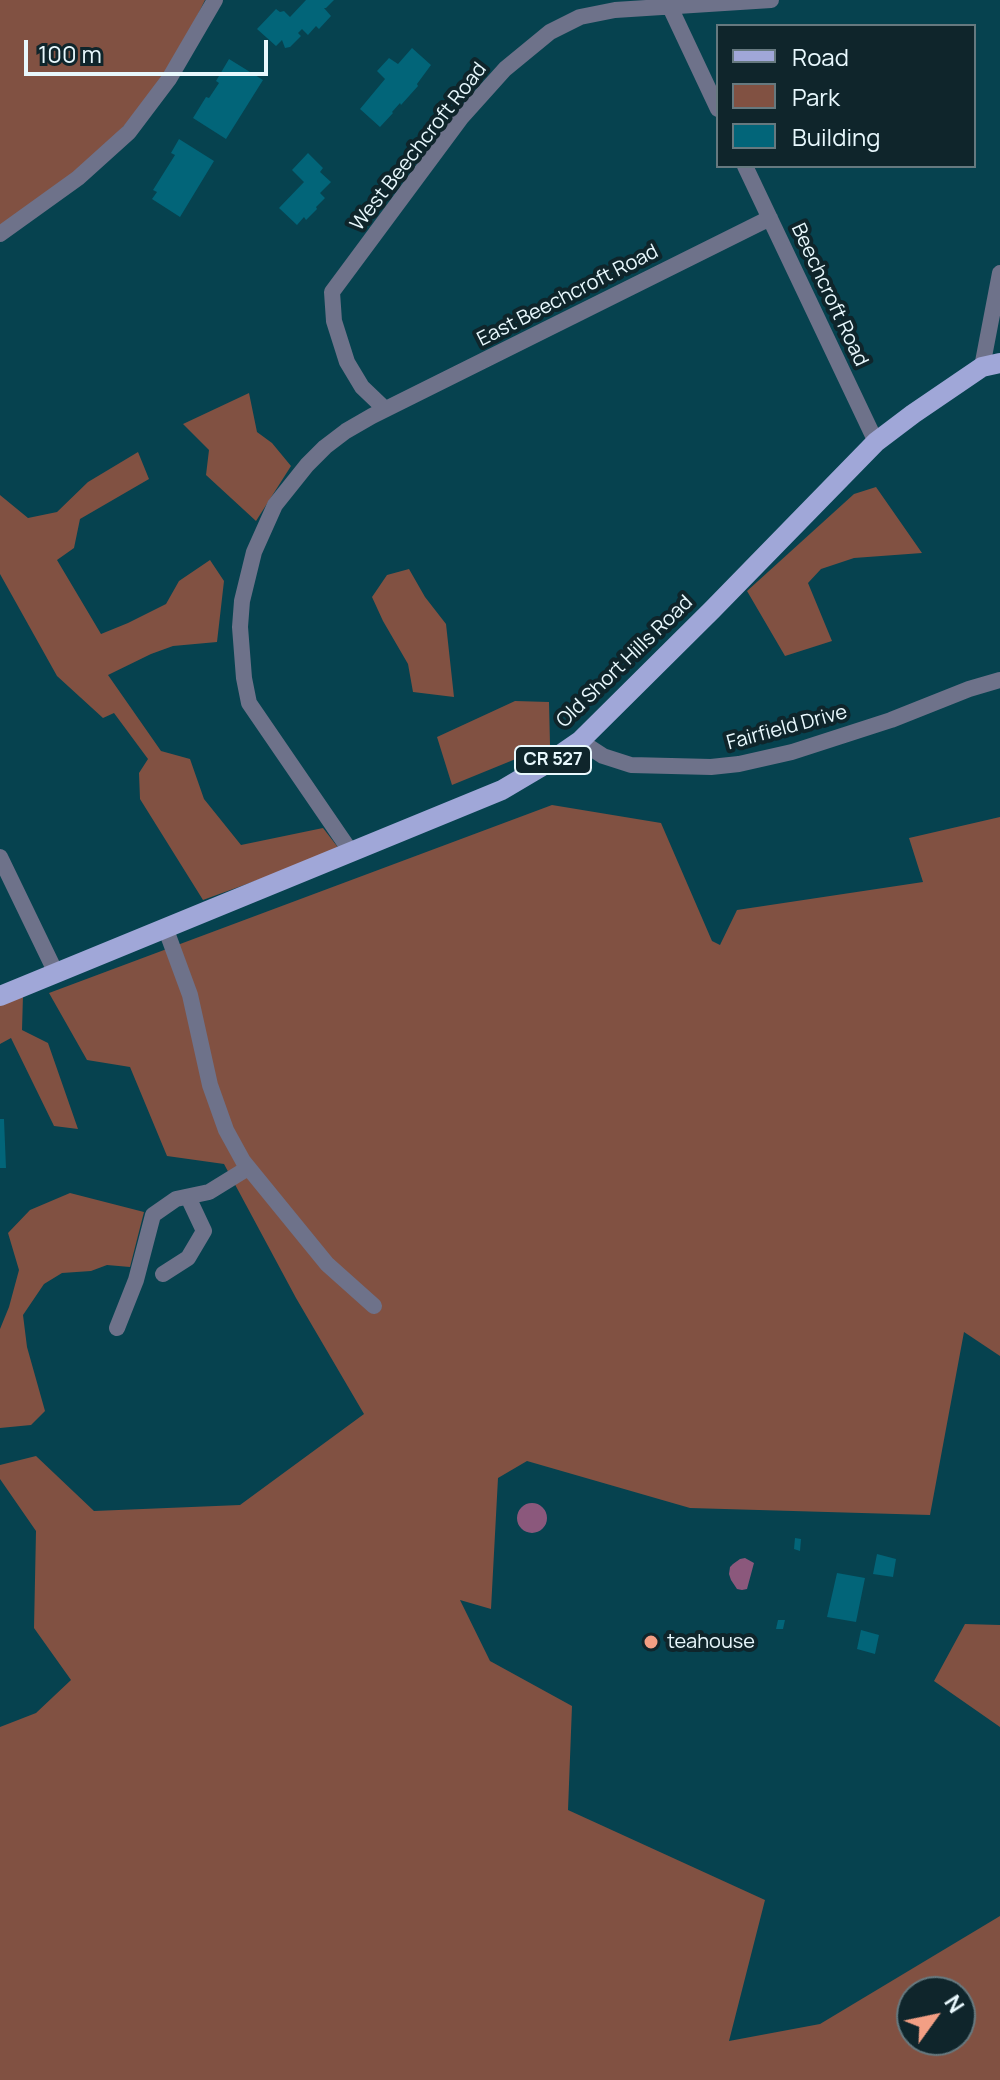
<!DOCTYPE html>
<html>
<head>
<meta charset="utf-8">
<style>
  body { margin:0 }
  #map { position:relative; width:1000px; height:2080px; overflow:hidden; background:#06424f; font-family:Manrope,sans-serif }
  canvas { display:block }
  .legend { position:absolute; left:716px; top:24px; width:260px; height:144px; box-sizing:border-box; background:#0f252b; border:2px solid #66797f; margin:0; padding:10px 14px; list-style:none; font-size:24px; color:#e8f8fd }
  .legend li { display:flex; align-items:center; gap:16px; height:40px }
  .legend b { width:40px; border:2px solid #66797f }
  .north { position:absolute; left:896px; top:1976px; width:80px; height:80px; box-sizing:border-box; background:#0f252b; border:2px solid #66797f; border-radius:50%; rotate:57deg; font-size:22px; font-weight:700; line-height:32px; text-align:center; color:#e8f8fd }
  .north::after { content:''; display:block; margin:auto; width:28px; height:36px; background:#f39f84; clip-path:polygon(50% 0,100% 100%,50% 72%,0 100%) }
  .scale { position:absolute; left:24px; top:40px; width:244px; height:36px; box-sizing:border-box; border:4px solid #e8f8fd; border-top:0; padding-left:10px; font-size:24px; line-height:28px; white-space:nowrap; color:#e8f8fd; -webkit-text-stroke:6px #0f252b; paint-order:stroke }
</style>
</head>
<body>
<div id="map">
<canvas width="1000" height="2080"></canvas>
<ul class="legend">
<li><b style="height:10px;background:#a0a7d8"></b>Road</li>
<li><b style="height:22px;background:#815142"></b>Park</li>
<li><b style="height:22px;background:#026579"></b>Building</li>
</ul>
<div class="north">N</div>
<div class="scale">100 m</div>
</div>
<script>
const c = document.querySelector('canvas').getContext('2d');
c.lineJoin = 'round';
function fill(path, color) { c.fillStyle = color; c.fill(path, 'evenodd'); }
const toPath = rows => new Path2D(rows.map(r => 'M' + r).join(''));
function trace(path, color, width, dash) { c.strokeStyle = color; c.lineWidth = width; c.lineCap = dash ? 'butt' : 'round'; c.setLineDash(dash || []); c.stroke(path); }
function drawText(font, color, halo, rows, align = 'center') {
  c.font = font + ' Manrope,sans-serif'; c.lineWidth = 8; c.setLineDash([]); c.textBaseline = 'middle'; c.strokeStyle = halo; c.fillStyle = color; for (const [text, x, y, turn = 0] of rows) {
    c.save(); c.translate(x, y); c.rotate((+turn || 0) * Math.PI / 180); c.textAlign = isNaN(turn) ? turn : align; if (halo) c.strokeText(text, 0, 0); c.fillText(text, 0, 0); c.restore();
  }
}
fill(toPath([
  [0,0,205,0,164,83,57,198,0,232],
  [249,393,257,432,272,443,291,466,256,521,206,475,209,450,183,424],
  [138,452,149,479,80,519,74,548,57,560,101,634,128,623,166,604,179,581,210,560,224,581,217,642,173,646,151,654,108,675,161,751,190,759,204,799,241,845,323,828,340,850,203,900,140,799,139,773,148,759,114,713,103,718,57,676,0,574,0,495,28,518,57,512,88,482],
  [876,487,922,553,854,558,821,569,808,583,832,641,785,656,747,591,854,494],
  [409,569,425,597,446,624,454,697,413,692,408,664,383,621,372,597,387,575],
  [515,701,549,702,550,745,452,785,437,737],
  [552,805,661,823,712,941,720,945,737,910,923,882,909,838,1000,817,1000,1356,964,1332,930,1515,690,1508,527,1461,498,1478,491,1609,460,1600,490,1661,572,1706,568,1810,765,1900,729,2041,820,2024,1000,1916,1000,2080,0,2080,0,1727,36,1713,71,1680,34,1628,36,1531,0,1479,0,1465,36,1456,94,1511,240,1505,364,1414,296,1298,224,1164,167,1156,130,1067,87,1060,49,993],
  [912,1992,960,1992,960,2040,912,2040],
  [23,995,22,1030,48,1043,78,1129,54,1126,11,1038,0,1044,0,1005],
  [70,1193,144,1212,130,1267,107,1265,91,1271,62,1273,44,1284,23,1315,27,1347,45,1411,31,1425,0,1428,0,1329,9,1307,19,1270,8,1233,30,1210],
  [965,1624,1000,1625,1000,1727,934,1681]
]), '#815142');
fill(toPath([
  '517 1518a15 15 0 1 1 30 0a15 15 0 1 1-30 0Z',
  [745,1558,754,1563,747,1589,742,1590,737,1589,731,1580,729,1574,730,1567,733,1564,740,1559]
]), '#8b587c');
fill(toPath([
  [306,0,334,0,326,8,324,8,331,16,319,29,316,26,308,35,302,29,298,33,301,36,290,47,285,48,282,40,276,46,257,29,276,9,280,12,284,11,290,17],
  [412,48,431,65,417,84,418,86,401,105,400,103,392,112,393,113,380,127,360,109,385,79,377,71,389,58,398,64],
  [229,59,263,80,226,139,193,118,206,97,209,98,219,83,216,81],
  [179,139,214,161,180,217,152,199,157,192,153,190,175,155,171,153],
  [308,153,323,168,320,172,331,182,320,193,325,198,316,207,317,209,306,220,304,217,297,225,279,208,304,182,292,170],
  [0,1119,4,1119,6,1168,0,1168],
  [795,1538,801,1539,800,1551,794,1549],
  [877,1554,896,1559,893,1577,873,1574],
  [837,1573,865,1578,856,1622,827,1617],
  [778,1620,785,1620,783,1629,776,1629],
  [861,1630,879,1635,875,1654,857,1649],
  '645 1641a7 7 0 1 1 14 0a7 7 0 1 1-14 0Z'
]), '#026579');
trace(toPath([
  [670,7,718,109],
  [745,166,876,442],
  [0,234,78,178,129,132,169,79,215,0],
  [982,367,1000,273],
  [385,409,362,387,347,362,334,321,332,292,461,118,505,69,550,32,580,17,615,10,771,0],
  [580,741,603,756,631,765,711,767,739,764,792,752,891,720,969,689,1000,680],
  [351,852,249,703,244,678,240,627,242,601,254,552,275,505,307,465,325,447,346,431,372,416,770,218],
  [0,857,56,973],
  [165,927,190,995,210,1085,226,1130,243,1161,327,1264,374,1306],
  [163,1274,188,1258,204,1231,188,1197],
  [117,1328,136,1280,153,1215,176,1199,209,1192,248,1168]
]), '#6e728a', 16);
trace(toPath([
  [0,996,502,790,551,761,580,741,712,610,876,442,913,414,982,367,1000,363]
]), '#a0a7d8', 20);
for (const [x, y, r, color] of [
  [651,1642,8,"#f39f84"]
]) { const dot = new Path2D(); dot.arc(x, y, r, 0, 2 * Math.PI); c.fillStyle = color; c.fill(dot); trace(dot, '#0f252b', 3); }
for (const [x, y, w] of [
  [553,760,76]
]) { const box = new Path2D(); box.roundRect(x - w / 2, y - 14, w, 28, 6); c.fillStyle = '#0f252b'; c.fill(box); trace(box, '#e8f8fd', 2); }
drawText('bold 18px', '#e8f8fd', null, [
  ["CR 527",553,760]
]);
drawText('20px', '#e8f8fd', '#0f252b', [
  ["West Beechcroft Road",419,147,-52],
  ["Beechcroft Road",829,295,65],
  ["East Beechcroft Road",568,296,-27],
  ["Old Short Hills Road",625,662,-44],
  ["Fairfield Drive",787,728,-15]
]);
drawText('20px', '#e8f8fd', '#0f252b', [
  ["teahouse",667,1642]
], 'left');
</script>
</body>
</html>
